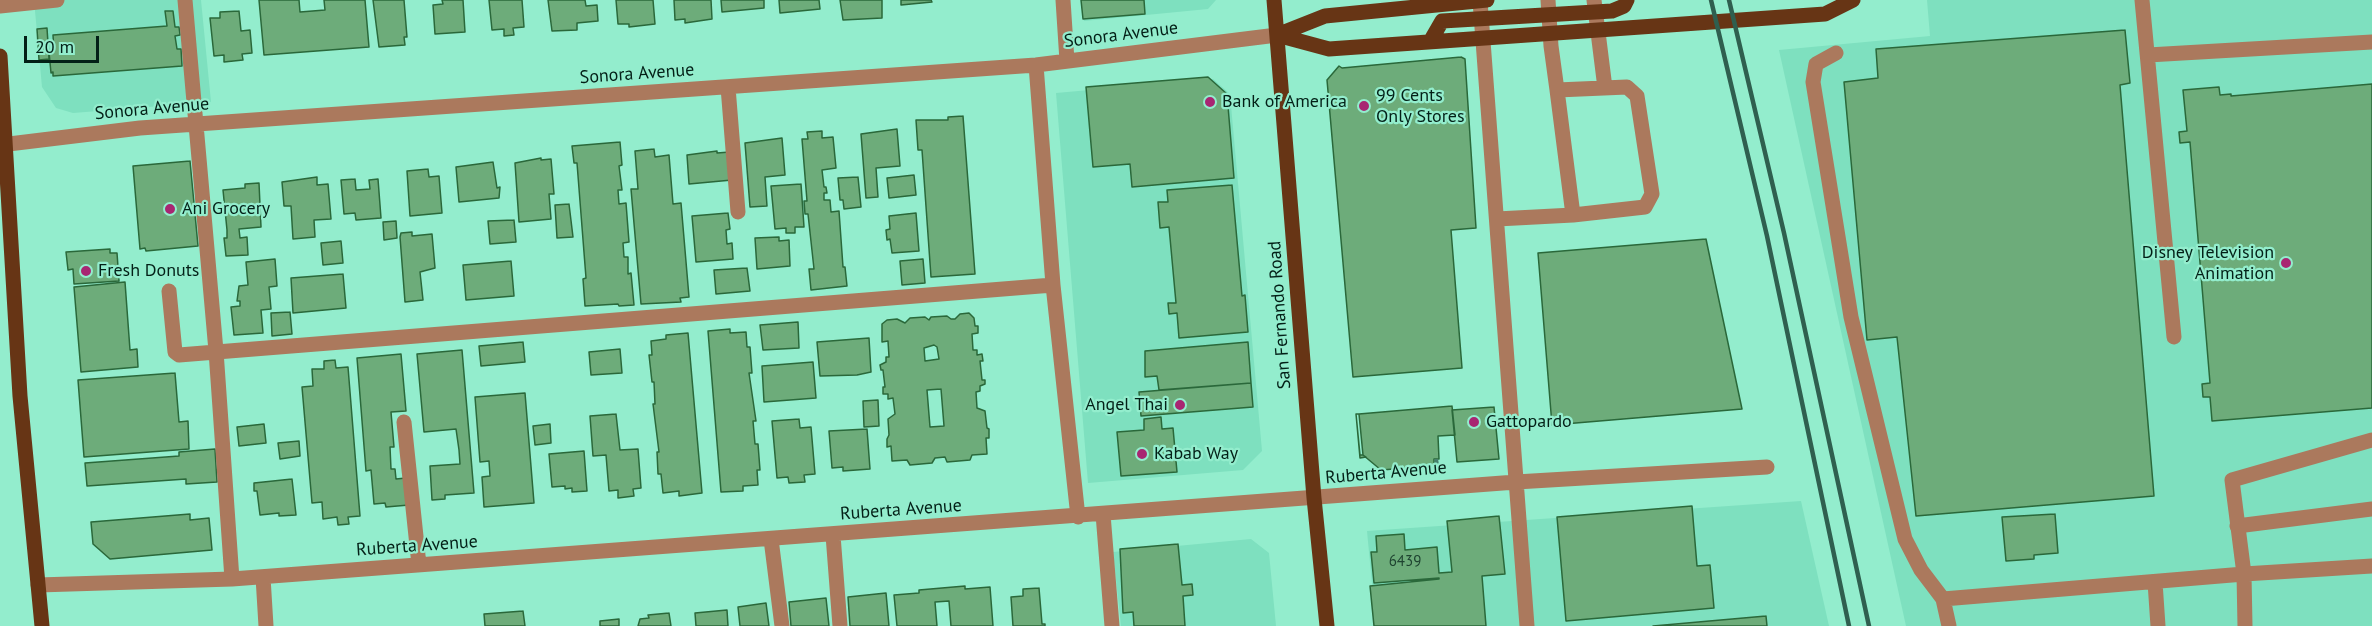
<!DOCTYPE html>
<html>
<head>
<meta charset="utf-8">
<style>
  body { margin:0 }
  #map { position:relative; width:2372px; height:626px; overflow:hidden; background:#93edcd; font-family:"PT Sans",sans-serif }
  canvas { display:block }
  .scale { position:absolute; left:24px; top:36px; width:75px; height:27px; box-sizing:border-box; border:3px solid #032017; border-top:0; padding-left:8px; font-size:18px; line-height:21px; white-space:nowrap; color:#032017; -webkit-text-stroke:4px #93edcd; paint-order:stroke }
</style>
</head>
<body>
<div id="map">
<canvas width="2372" height="626"></canvas>
<div class="scale">20 m</div>
</div>
<script>
const c = document.querySelector('canvas').getContext('2d');
c.lineJoin = 'round';
function fill(path, color) { c.fillStyle = color; c.fill(path, 'evenodd'); }
const toPath = rows => new Path2D(rows.map(r => 'M' + r).join(''));
function trace(path, color, width, dash) { c.strokeStyle = color; c.lineWidth = width; c.lineCap = dash ? 'butt' : 'round'; c.setLineDash(dash || []); c.stroke(path); }
function drawText(font, color, halo, rows, align = 'center') {
  c.font = font + ' "PT Sans",sans-serif'; c.lineWidth = 4.5; c.setLineDash([]); c.textBaseline = 'middle'; c.strokeStyle = halo; c.fillStyle = color; for (const [text, x, y, turn = 0] of rows) {
    c.save(); c.translate(x, y); c.rotate((+turn || 0) * Math.PI / 180); c.textAlign = isNaN(turn) ? turn : align; if (halo) c.strokeText(text, 0, 0); c.fillText(text, 0, 0); c.restore();
  }
}
fill(toPath([
  [34,0,201,0,211,102,73,113,56,108,42,87],
  [1082,0,1216,0,1208,9,1084,21],
  [1927,0,2372,0,2372,626,1906,626,1779,50,1930,36],
  [1213,79,1230,94,1262,451,1243,470,1088,483,1056,93],
  [1801,501,1829,626,1376,626,1367,531],
  [1251,539,1269,553,1276,626,1121,626,1113,552]
]), '#7ee0bf');
const building = toPath([
  [259,0,299,0,300,12,325,10,324,0,365,0,369,47,264,55,259,0],
  [373,0,404,0,407,37,404,37,405,45,379,47,373,0],
  [442,0,463,0,465,32,435,34,433,5,443,4,442,0],
  [489,0,522,0,524,27,513,28,514,35,504,36,504,29,492,30,489,0],
  [548,0,585,0,586,6,597,5,598,21,577,23,577,30,552,31,548,0],
  [616,0,653,0,655,24,629,27,629,24,618,24,616,0],
  [674,0,711,0,712,19,685,23,685,19,675,20,674,0],
  [721,0,764,0,764,8,722,12,721,0],
  [779,0,819,0,820,9,780,13,779,0],
  [840,0,882,0,882,18,843,20,840,0],
  [901,0,931,0,932,2,901,5,901,0],
  [1081,0,1144,0,1145,14,1083,19,1081,0],
  [165,11,173,11,175,27,179,27,180,35,175,36,177,49,181,49,182,66,53,76,53,72,51,73,49,52,54,51,53,35,167,26,165,11],
  [239,11,241,31,250,30,252,53,242,54,243,60,224,62,224,55,214,56,210,18,220,18,220,12,239,11],
  [47,28,49,59,39,60,37,29,47,28],
  [2125,30,2130,83,2120,85,2154,496,1916,516,1897,337,1867,340,1844,82,1878,78,1876,49,2125,30],
  [1461,57,1465,59,1476,228,1451,230,1462,368,1353,377,1327,80,1339,66,1342,68,1461,57],
  [1208,77,1227,94,1234,178,1132,187,1130,164,1093,167,1086,87,1208,77],
  [2372,84,2372,408,2212,421,2210,397,2203,397,2202,384,2210,383,2190,142,2180,143,2179,132,2187,131,2183,90,2219,87,2220,95,2231,94,2231,96,2372,84],
  [963,116,975,274,931,277,922,150,918,150,916,120,948,120,948,117,963,116],
  [897,129,900,166,876,168,878,197,866,198,861,134,897,129],
  [822,131,822,138,833,137,836,168,822,170,824,187,826,187,827,193,824,193,824,200,830,200,831,212,839,211,843,267,845,267,847,286,811,290,809,269,814,269,808,214,805,214,804,201,807,201,802,139,808,139,807,132,822,131],
  [782,138,785,175,765,177,767,206,750,207,745,143,782,138],
  [620,142,622,165,619,166,622,190,618,190,619,204,626,203,629,242,623,243,624,257,628,257,628,274,631,273,634,305,619,306,618,304,585,306,583,279,586,278,577,163,574,163,572,146,620,142],
  [654,149,655,157,669,155,673,204,681,203,689,297,680,298,681,302,641,304,631,189,638,189,635,151,654,149],
  [717,151,717,153,730,152,732,180,689,184,687,155,717,151],
  [541,158,541,160,551,159,554,194,549,194,551,219,519,222,515,163,541,158],
  [190,161,198,246,146,251,145,248,140,249,133,166,190,161],
  [493,162,497,188,500,187,499,198,459,202,456,167,493,162],
  [428,169,429,177,439,176,442,213,410,216,407,171,428,169],
  [914,175,916,195,889,198,887,178,914,175],
  [317,177,317,185,328,184,331,219,314,220,315,237,293,239,291,206,284,206,282,182,317,177],
  [858,177,861,207,844,209,843,200,840,200,838,178,858,177],
  [355,179,356,190,370,189,369,180,378,179,381,218,356,220,355,213,344,214,341,180,355,179],
  [259,183,261,227,239,229,240,238,247,237,248,255,226,256,224,238,227,238,227,230,223,190,245,188,245,184,259,183],
  [801,184,804,227,795,227,795,233,786,233,786,228,775,229,771,186,801,184],
  [1232,185,1242,296,1245,295,1248,332,1179,338,1177,313,1169,314,1168,303,1176,303,1169,227,1160,228,1158,202,1168,202,1167,190,1232,185],
  [569,204,573,237,557,238,555,205,569,204],
  [728,213,730,229,726,230,727,244,732,243,733,259,696,262,692,216,728,213],
  [916,213,919,251,892,253,890,239,887,240,886,230,890,229,889,216,916,213],
  [514,220,516,242,490,244,488,221,514,220],
  [396,221,397,238,384,240,383,222,396,221],
  [412,232,412,236,432,234,435,268,420,272,423,300,405,302,400,237,401,233,412,232],
  [779,237,779,241,789,240,790,266,757,269,755,238,779,237],
  [1706,239,1742,409,1552,425,1538,253,1706,239],
  [341,241,343,263,323,265,321,243,341,241],
  [110,249,110,253,117,253,119,281,74,284,73,269,68,270,66,252,110,249],
  [275,259,277,286,269,287,271,309,261,310,263,333,234,335,231,307,240,306,240,301,237,301,239,286,248,285,246,262,275,259],
  [923,259,925,283,902,285,900,261,923,259],
  [511,261,514,296,466,300,463,265,511,261],
  [747,268,750,291,716,294,714,270,747,268],
  [343,274,346,308,293,313,291,278,343,274],
  [125,282,130,350,137,349,138,367,81,372,74,287,125,282],
  [290,312,292,334,272,336,271,313,290,312],
  [969,313,974,318,975,326,978,326,978,333,972,334,973,350,977,350,977,355,982,354,983,361,980,361,982,380,985,380,985,384,980,386,980,391,976,392,977,408,985,411,987,428,989,429,989,438,986,438,987,454,972,455,970,460,947,462,945,457,935,458,932,463,910,465,907,460,892,461,891,446,887,447,887,439,889,435,888,419,895,414,893,398,888,399,888,394,883,394,883,387,885,387,883,370,881,370,880,365,886,362,886,357,889,357,888,341,882,342,882,324,887,320,897,319,905,323,910,318,925,317,929,320,931,317,947,316,951,319,955,319,960,314,969,313],
  [934,345,937,347,939,359,925,361,924,348,934,345],
  [941,389,944,426,930,427,927,390,941,389],
  [798,322,799,348,763,350,760,325,798,322],
  [730,329,730,333,746,332,747,347,750,347,752,373,749,373,756,421,753,421,755,444,758,444,760,470,757,470,758,485,743,486,743,491,721,492,708,331,730,329],
  [688,333,702,493,679,496,679,491,663,493,661,474,658,474,657,452,659,452,653,404,655,404,654,382,652,382,649,355,652,355,651,341,666,339,666,335,688,333],
  [869,338,871,372,857,375,820,376,817,342,869,338],
  [523,342,525,362,481,366,479,346,523,342],
  [1248,342,1251,383,1159,390,1157,376,1145,377,1145,351,1248,342],
  [620,349,622,373,591,375,589,352,620,349],
  [462,350,474,493,445,495,445,499,432,500,430,466,460,464,459,450,456,429,424,432,417,354,462,350],
  [401,354,406,411,391,412,394,447,390,447,391,469,395,469,396,479,406,478,409,505,386,507,385,503,374,504,371,470,366,471,357,358,401,354],
  [335,360,336,368,348,367,360,516,348,517,349,524,338,525,337,517,323,519,322,502,312,503,302,387,313,386,312,369,324,369,324,361,335,360],
  [813,362,816,398,764,402,762,366,813,362],
  [175,373,179,422,188,421,189,449,84,457,78,380,175,373],
  [1251,383,1253,407,1141,416,1139,392,1251,383],
  [525,393,534,503,484,507,482,477,490,476,489,461,480,462,475,397,525,393],
  [878,400,879,426,864,427,863,401,878,400],
  [1452,406,1455,435,1438,436,1439,459,1434,459,1434,466,1381,470,1363,455,1359,414,1452,406],
  [1494,407,1499,459,1457,462,1452,410,1494,407],
  [616,414,620,450,638,449,641,488,633,489,634,496,618,498,618,490,609,491,606,455,593,456,590,416,616,414],
  [1356,414,1359,414,1363,455,1360,455,1356,414],
  [1356,414,1359,414,1363,455,1366,457,1360,458,1356,414],
  [1161,417,1162,429,1173,428,1177,472,1121,476,1117,432,1144,430,1144,419,1161,417],
  [799,419,800,428,811,427,815,474,804,475,805,482,789,483,788,477,777,478,772,421,799,419],
  [264,424,266,443,239,446,237,427,264,424],
  [550,424,551,443,535,445,533,426,550,424],
  [867,429,870,469,843,471,843,467,832,468,829,431,867,429],
  [299,441,300,456,280,459,278,443,299,441],
  [215,449,217,482,186,484,186,479,87,486,85,463,179,456,179,452,215,449],
  [584,451,587,491,572,492,572,488,565,489,565,486,552,487,549,454,584,451],
  [292,479,296,515,279,516,279,513,260,515,257,491,254,491,254,483,292,479],
  [1692,506,1697,566,1710,565,1714,608,1566,621,1557,517,1692,506],
  [190,514,190,520,209,518,212,550,110,559,93,544,91,522,190,514],
  [2055,514,2058,553,2034,555,2034,559,2006,561,2002,517,2055,514],
  [1499,516,1505,574,1482,576,1486,626,1374,626,1370,586,1439,579,1439,578,1374,583,1371,552,1377,552,1376,536,1404,534,1405,550,1437,547,1439,573,1452,572,1447,521,1499,516],
  [1178,544,1182,585,1192,584,1193,595,1183,596,1185,626,1134,626,1133,612,1123,613,1120,549,1178,544],
  [965,586,965,589,990,587,993,626,951,626,949,601,935,602,937,626,897,626,894,595,919,593,919,590,965,586],
  [1039,588,1042,624,1045,624,1045,626,1013,626,1011,597,1023,596,1023,589,1039,588],
  [886,593,889,626,850,626,848,597,886,593],
  [826,598,829,626,791,626,789,602,826,598],
  [766,603,769,626,740,626,738,607,766,603],
  [727,610,728,626,696,626,695,613,727,610],
  [523,611,525,626,485,626,484,614,523,611],
  [669,613,671,626,638,626,640,619,649,618,648,615,669,613],
  [1766,616,1767,626,1653,626,1766,616],
  [619,619,619,626,600,626,600,621,619,619]
]);
fill(building, '#6dac7a');
trace(building, '#2a683a', 1.5);
trace(toPath([
  [1436,459,1437,465]
]), '#47806c', 4, [6, 3]);
trace(toPath([
  [185,0,216,351,232,579],
  [1063,0,1067,61],
  [1548,0,1551,46,1557,90],
  [1594,0,1605,88],
  [2142,0,2174,337],
  [1480,1,1527,626],
  [0,6,57,0],
  [1836,53,1816,64,1813,82,1851,317,1905,539,1921,570,1943,599],
  [2148,55,2372,42],
  [1036,65,1053,285,1078,517],
  [728,87,738,212],
  [0,145,140,128,1036,65,1277,35],
  [1497,219,1573,215,1645,207,1652,194,1637,96,1627,87,1557,90,1573,215],
  [169,291,175,352,179,355,1053,285],
  [404,422,419,565],
  [1103,514,1112,626],
  [2237,526,2372,509],
  [833,535,840,626],
  [771,539,782,626],
  [263,577,266,626],
  [2155,582,2158,626],
  [38,585,232,579,1516,482,1767,467],
  [1949,626,1943,599,2244,574,2372,566],
  [2245,626,2244,574,2232,480,2372,440]
]), '#ab795d', 15);
trace(toPath([
  [1274,0,1314,498,1327,626],
  [1277,35,1329,49,1825,14,1853,0],
  [1277,35,1325,16,1487,0],
  [1431,40,1442,21,1612,11,1624,6,1627,0],
  [0,56,20,396,42,626]
]), '#673515', 15);
trace(toPath([
  [1711,0,1767,236,1849,626],
  [1729,0,1784,233,1869,626]
]), '#2f5f4f', 4.5);
for (const [x, y, r, color] of [
  [1210,102,6,"#a82672"],
  [1364,106,6,"#a82672"],
  [170,209,6,"#a82672"],
  [2286,263,6,"#a82672"],
  [86,271,6,"#a82672"],
  [1180,405,6,"#a82672"],
  [1474,422,6,"#a82672"],
  [1142,454,6,"#a82672"]
]) { const dot = new Path2D(); dot.arc(x, y, r, 0, 2 * Math.PI); c.fillStyle = color; c.fill(dot); trace(dot, '#93edcd', 2); }
drawText('15px', '#1e4330', null, [
  ["6439",1405,562]
]);
drawText('18px', '#032017', '#93edcd', [
  ["Sonora Avenue",1121,35,-7],
  ["Sonora Avenue",637,74,-4],
  ["Sonora Avenue",152,109,-5],
  ["San Fernando Road",1280,315,-94],
  ["Ruberta Avenue",1386,473,-5],
  ["Ruberta Avenue",901,510,-4],
  ["Ruberta Avenue",417,546,-4]
]);
drawText('18px', '#032017', '#93edcd', [
  ["99 Cents",1376,96],
  ["Only Stores",1376,117],
  ["Bank of America",1222,102],
  ["Ani Grocery",182,209],
  ["Disney Television",2274,253,"right"],
  ["Animation",2274,274,"right"],
  ["Fresh Donuts",98,271],
  ["Angel Thai",1168,405,"right"],
  ["Gattopardo",1486,422],
  ["Kabab Way",1154,454]
], 'left');
</script>
</body>
</html>
